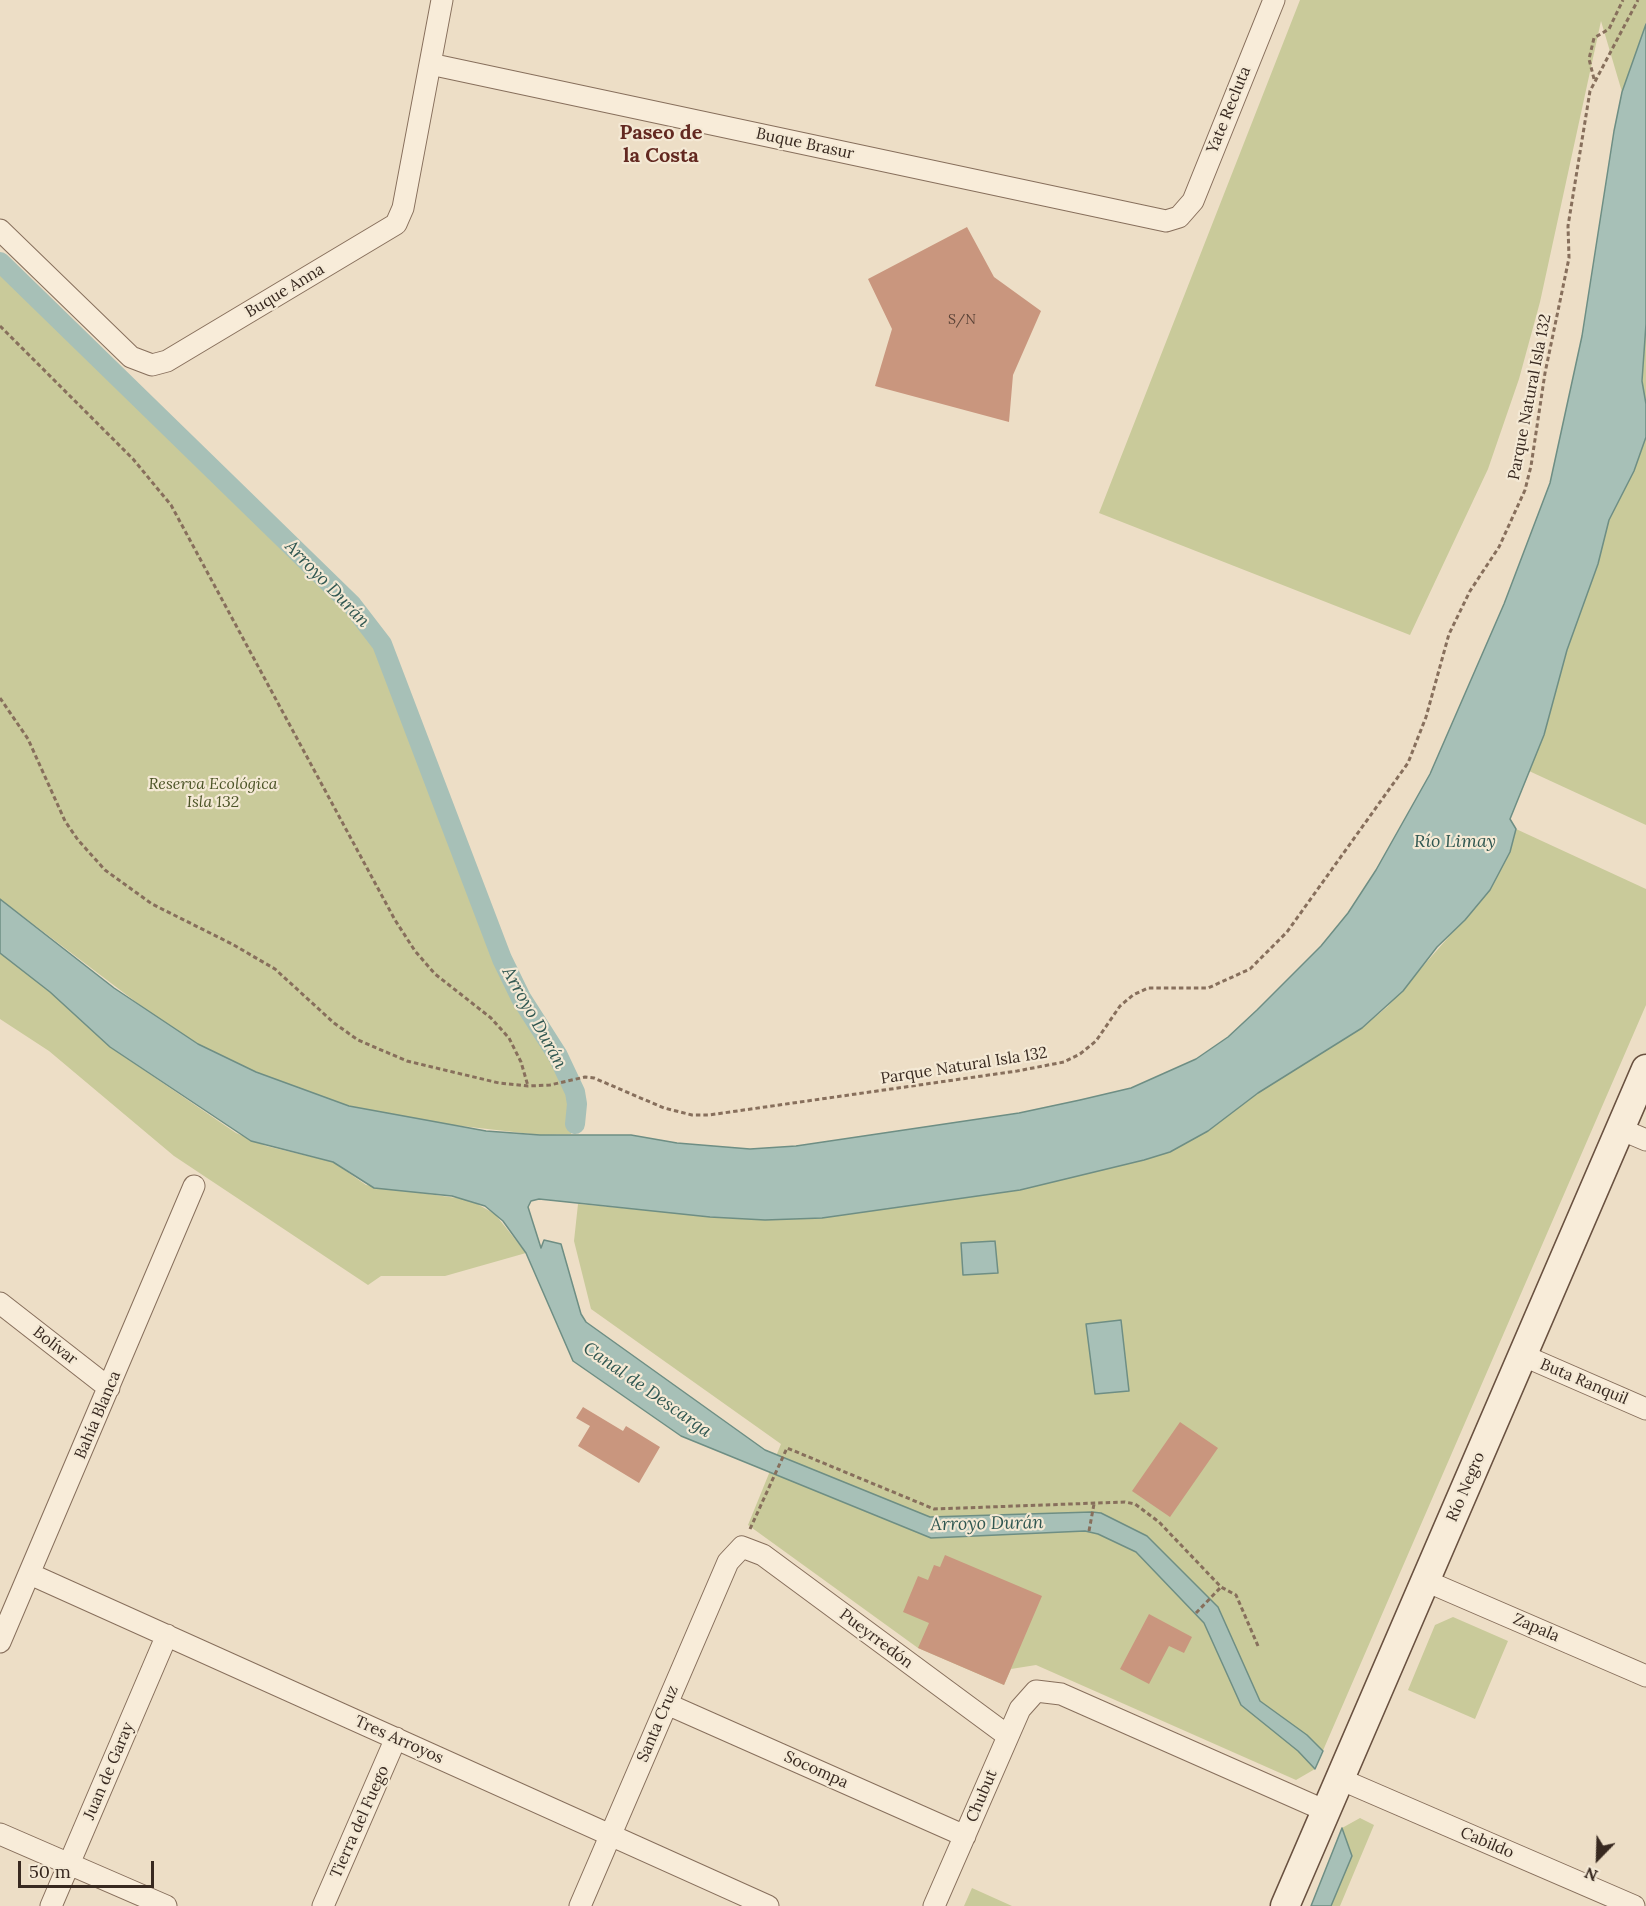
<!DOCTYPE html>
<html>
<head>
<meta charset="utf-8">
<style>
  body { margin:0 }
  #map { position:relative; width:1646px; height:1906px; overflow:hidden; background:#eddec6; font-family:Lora,serif }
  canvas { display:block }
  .north { position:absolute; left:1568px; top:1828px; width:60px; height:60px; -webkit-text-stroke:4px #f4e9d5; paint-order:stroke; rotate:203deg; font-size:16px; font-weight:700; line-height:24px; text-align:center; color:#382920 }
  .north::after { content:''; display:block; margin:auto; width:21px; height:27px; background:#382920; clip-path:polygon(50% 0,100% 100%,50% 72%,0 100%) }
  .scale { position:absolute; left:18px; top:1861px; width:136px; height:27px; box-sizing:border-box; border:3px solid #382920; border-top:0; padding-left:8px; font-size:18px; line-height:21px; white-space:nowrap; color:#382920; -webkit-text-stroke:4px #f4e9d5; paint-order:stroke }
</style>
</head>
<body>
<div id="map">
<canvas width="1646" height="1906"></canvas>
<div class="north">N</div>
<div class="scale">50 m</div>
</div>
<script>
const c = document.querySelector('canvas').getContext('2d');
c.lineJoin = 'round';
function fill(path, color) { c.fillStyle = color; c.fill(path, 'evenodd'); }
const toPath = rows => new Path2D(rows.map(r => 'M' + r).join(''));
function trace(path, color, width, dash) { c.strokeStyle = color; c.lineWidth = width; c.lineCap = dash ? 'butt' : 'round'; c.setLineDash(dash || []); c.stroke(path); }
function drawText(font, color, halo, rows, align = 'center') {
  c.font = font + ' Lora,serif'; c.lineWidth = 4.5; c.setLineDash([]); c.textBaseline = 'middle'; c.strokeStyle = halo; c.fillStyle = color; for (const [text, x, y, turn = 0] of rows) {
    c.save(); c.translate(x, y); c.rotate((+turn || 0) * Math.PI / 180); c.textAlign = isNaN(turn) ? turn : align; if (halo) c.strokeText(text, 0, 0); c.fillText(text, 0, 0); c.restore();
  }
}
fill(toPath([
  [1300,0,1646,0,1646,24,1622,92,1601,21,1540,302,1519,379,1488,469,1410,635,1099,513],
  [0,262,352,605,382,644,502,959,521,998,558,1057,575,1092,576,1115,571,1134,540,1135,435,1123,349,1106,256,1072,198,1044,161,1021,0,899],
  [1646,324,1646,404,1642,381],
  [1646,437,1646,825,1529,771,1544,735,1567,650,1598,564,1609,520,1634,471],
  [1516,829,1646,889,1646,1005,1315,1769,1296,1780,1036,1665,1011,1669,1004,1685,918,1648,748,1525,781,1444,591,1309,574,1241,578,1204,740,1219,822,1218,1020,1190,1170,1152,1208,1131,1258,1093,1362,1028,1387,1007,1490,890,1510,852],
  [0,953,50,992,110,1047,236,1133,266,1146,333,1162,366,1185,470,1200,495,1214,526,1253,445,1276,381,1276,368,1285,174,1156,49,1051,0,1019],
  [1453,1617,1508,1641,1475,1719,1408,1690,1435,1625],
  [1360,1818,1374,1825,1340,1906,1331,1906,1352,1856,1342,1828],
  [972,1888,1012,1906,964,1906]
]), '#c9ca9a');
const water = toPath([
  [1646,24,1646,324,1642,381,1646,404,1646,437,1634,471,1609,520,1598,564,1567,650,1544,735,1510,819,1516,829,1510,852,1490,890,1465,920,1437,947,1403,991,1362,1028,1258,1093,1208,1131,1170,1152,1144,1160,1020,1190,822,1218,765,1220,710,1217,539,1199,531,1201,528,1207,541,1248,544,1240,561,1244,581,1314,586,1322,765,1450,930,1517,1092,1512,1101,1513,1147,1536,1218,1607,1260,1701,1307,1735,1323,1751,1315,1769,1298,1751,1241,1705,1204,1623,1136,1552,1098,1534,1085,1531,931,1538,681,1436,573,1361,526,1253,503,1221,485,1206,452,1196,374,1188,333,1162,251,1141,110,1047,50,992,0,953,0,899,114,988,198,1044,256,1072,349,1106,486,1131,540,1135,631,1135,677,1143,750,1149,796,1146,1019,1113,1080,1100,1131,1088,1196,1059,1228,1037,1257,1010,1321,946,1348,913,1376,870,1430,774,1504,604,1550,483,1582,336,1614,131,1622,92,1646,24],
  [995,1241,998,1273,963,1275,961,1243,995,1241],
  [1121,1320,1129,1391,1095,1394,1086,1324,1121,1320],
  [1342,1828,1352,1856,1331,1906,1311,1906,1342,1828]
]);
fill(water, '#a7c0b7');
trace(water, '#6e8e84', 1.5);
trace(toPath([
  [0,262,352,605,382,644,502,959,521,998,558,1056,575,1092,577,1104,575,1124]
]), '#a7c0b7', 20);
fill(toPath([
  [967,227,994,277,1041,311,1013,375,1009,422,875,386,892,329,868,279],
  [583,1407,623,1431,626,1426,660,1447,639,1483,578,1446,590,1426,576,1418],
  [1180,1422,1218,1448,1170,1517,1132,1491],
  [945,1555,1042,1596,1004,1685,918,1648,929,1623,903,1612,918,1576,928,1580,934,1565,940,1567],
  [1149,1614,1192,1637,1184,1653,1169,1646,1149,1684,1120,1669]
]), '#c9967e');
const street = toPath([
  [430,64,1166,221,1179,217,1193,201,1274,0],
  [0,230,131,357,152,365,167,361,396,224,403,208,442,0],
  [1620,1129,1646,1140],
  [0,1303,109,1388],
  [1522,1355,1646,1409],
  [30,1574,768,1906],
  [1426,1581,1646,1676],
  [0,1642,194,1186],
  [667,1704,965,1836],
  [1340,1779,1634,1906],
  [0,1834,166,1906],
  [51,1906,167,1635],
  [323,1906,396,1738],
  [580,1906,728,1562,742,1547,763,1555,1008,1736],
  [934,1906,1020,1709,1036,1691,1061,1694,1326,1811]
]);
const secondary = toPath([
  [1285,1906,1646,1069]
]);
trace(street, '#876f5c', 23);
trace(secondary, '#695140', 31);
trace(toPath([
  [1594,79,1589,59,1594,38,1609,29,1623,0],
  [0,326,133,459,171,505,395,920,415,951,435,974,491,1018,509,1038,521,1062,528,1086],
  [0,698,28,739,65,821,78,840,105,870,152,904,232,944,275,969,334,1023,358,1040,407,1061,499,1083,528,1086,550,1085,585,1077,594,1078,664,1108,692,1115,709,1115,1017,1071,1064,1062,1080,1054,1096,1041,1120,1006,1133,995,1148,988,1208,988,1250,969,1287,932,1408,763,1426,717,1449,634,1470,591,1499,547,1525,490,1531,466,1545,373,1569,258,1568,226,1590,91,1638,0],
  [750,1529,787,1448,934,1509,1125,1502,1135,1504,1159,1522,1221,1587,1236,1595,1258,1646],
  [1089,1531,1094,1504],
  [1196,1613,1221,1587]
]), '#876f5c', 3, [4.5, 3]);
trace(street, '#f8ecd9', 21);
trace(secondary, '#f8ecd9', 28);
drawText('14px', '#5c4438', null, [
  ["S/N",962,320]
]);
drawText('16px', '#382920', '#f4e9d5', [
  ["Yate Recluta",1229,110,-68],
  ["Buque Brasur",805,144,12],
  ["Buque Anna",285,291,-31],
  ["Parque Natural Isla 132",1530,397,-79],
  ["Parque Natural Isla 132",964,1066,-9],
  ["Bolívar",55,1346,38],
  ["Buta Ranquil",1584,1382,23],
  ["Bahía Blanca",98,1415,-67],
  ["Río Negro",1466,1487,-67],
  ["Zapala",1536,1628,23],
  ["Pueyrredón",876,1639,37],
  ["Santa Cruz",658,1724,-67],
  ["Tres Arroyos",399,1740,24],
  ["Socompa",816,1770,24],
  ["Juan de Garay",109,1771,-67],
  ["Chubut",982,1796,-67],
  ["Tierra del Fuego",360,1822,-66],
  ["Cabildo",1487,1843,23]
]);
drawText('italic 16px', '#4c5427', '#f4e9d5', [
  ["Reserva Ecológica",213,784],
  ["Isla 132",213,802]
]);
drawText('italic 18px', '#305751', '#f4e9d5', [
  ["Arroyo Durán",327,584,46],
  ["Río Limay",1455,842],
  ["Arroyo Durán",534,1018,61],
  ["Canal de Descarga",647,1390,35],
  ["Arroyo Durán",987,1524,-1]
]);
drawText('bold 20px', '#632921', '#f4e9d5', [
  ["Paseo de",661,133],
  ["la Costa",661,156]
]);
</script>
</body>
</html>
